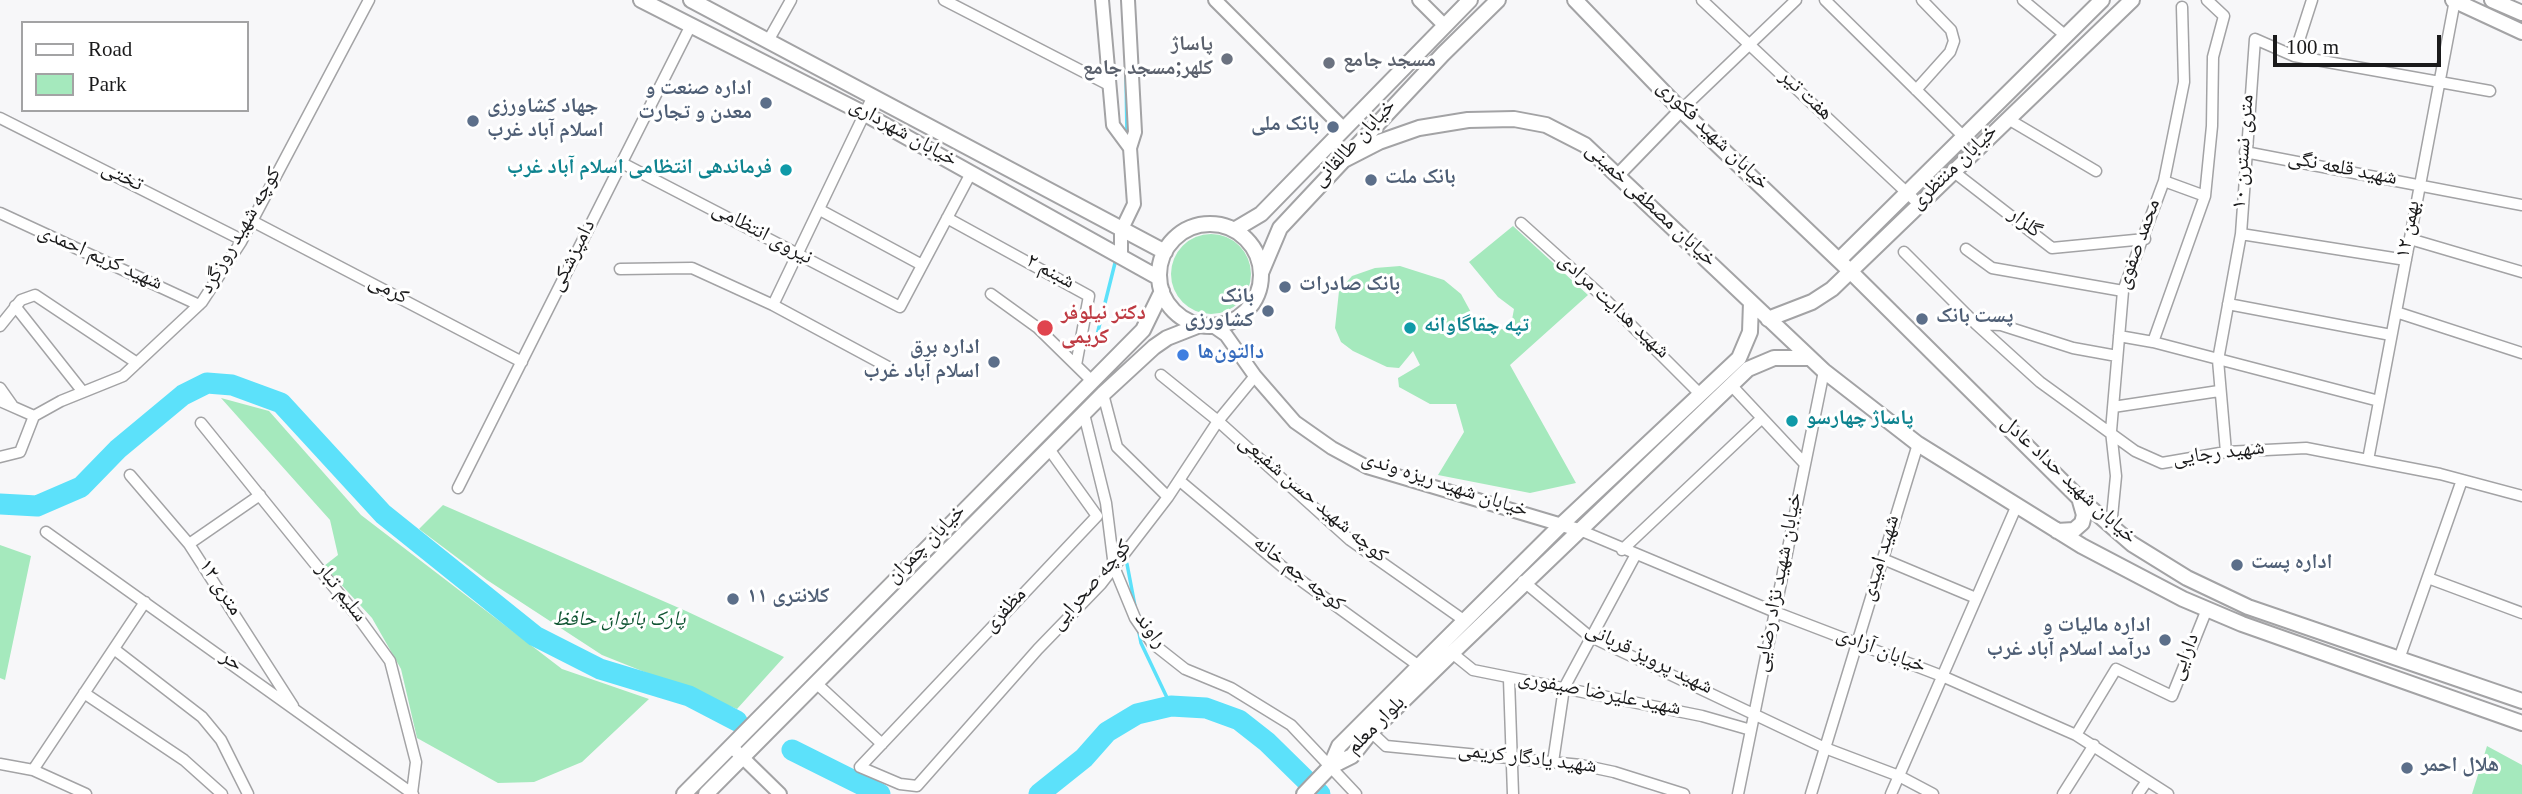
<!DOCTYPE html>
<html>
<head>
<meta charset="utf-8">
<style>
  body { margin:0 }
  #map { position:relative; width:2522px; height:794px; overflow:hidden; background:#f7f7f9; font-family:Georgia,serif }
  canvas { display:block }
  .legend { position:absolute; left:21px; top:21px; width:228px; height:91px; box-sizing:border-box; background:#fff; border:2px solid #a3a3a4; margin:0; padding:9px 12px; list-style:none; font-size:21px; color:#1a1a1b }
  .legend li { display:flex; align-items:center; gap:14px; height:35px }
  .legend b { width:35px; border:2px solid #a3a3a4 }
  .scale { position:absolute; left:2273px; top:35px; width:168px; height:32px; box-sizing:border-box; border:4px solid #1a1a1b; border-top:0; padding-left:9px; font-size:21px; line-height:24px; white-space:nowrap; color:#1a1a1b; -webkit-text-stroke:5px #fff; paint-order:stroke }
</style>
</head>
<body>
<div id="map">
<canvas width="2522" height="794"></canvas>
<ul class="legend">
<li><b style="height:9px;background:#fff"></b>Road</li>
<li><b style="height:19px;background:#a5e9bd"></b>Park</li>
</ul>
<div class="scale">100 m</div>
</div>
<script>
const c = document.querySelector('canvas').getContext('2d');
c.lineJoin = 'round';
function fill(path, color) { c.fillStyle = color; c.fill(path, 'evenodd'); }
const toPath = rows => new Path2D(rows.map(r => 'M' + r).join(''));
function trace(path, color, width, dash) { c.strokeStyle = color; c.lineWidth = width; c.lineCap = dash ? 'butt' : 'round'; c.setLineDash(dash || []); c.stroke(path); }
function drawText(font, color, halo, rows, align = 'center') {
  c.font = font + ' Georgia,"Noto Naskh Arabic",serif'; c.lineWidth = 6; c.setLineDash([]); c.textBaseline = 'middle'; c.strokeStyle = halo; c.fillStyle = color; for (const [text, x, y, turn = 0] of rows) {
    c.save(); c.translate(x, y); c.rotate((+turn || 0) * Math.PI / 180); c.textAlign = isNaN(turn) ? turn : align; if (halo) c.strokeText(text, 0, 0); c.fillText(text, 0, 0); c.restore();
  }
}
fill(toPath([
  [1513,226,1588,295,1510,365,1576,483,1530,493,1438,475,1464,432,1456,404,1430,404,1399,387,1398,378,1420,365,1413,351,1399,368,1387,367,1353,351,1341,342,1335,328,1339,291,1352,276,1375,268,1400,266,1444,280,1461,294,1479,327,1510,330,1514,309,1498,297,1469,262],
  '1171 274a40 40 0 1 1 80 0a40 40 0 1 1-80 0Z',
  [221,398,269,411,361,515,562,669,649,699,582,762,534,782,498,783,417,738,401,669,372,618,324,566,338,555,330,520],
  [443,505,686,611,784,657,737,709,602,655,487,580,419,529],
  [0,545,31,556,5,680,0,678],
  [2487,746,2522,765,2522,794,2472,794]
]), '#a5e9bd');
trace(toPath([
  [1126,76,1127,138],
  [1095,343,1116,259],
  [1127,564,1135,606],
  [1138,628,1141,643,1171,706]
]), '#5ce1fa', 3.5);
trace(toPath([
  [0,504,37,506,81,487,118,449,183,395,207,383,232,385,281,403,383,514,535,636,600,669,689,696,737,721],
  [792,750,880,794],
  [1039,794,1084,758,1107,732,1137,714,1171,706,1206,708,1239,720,1267,742,1320,794]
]), '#5ce1fa', 21);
const minor = toPath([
  [944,0,1109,85],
  [1702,0,1920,205],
  [1825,0,1964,137],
  [2023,0,2066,36],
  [768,41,791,0],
  [2294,56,2312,0],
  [1916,90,1950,52,1954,41,1951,30,1922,0],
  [1681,110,1796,0],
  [0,118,242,240],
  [2008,119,2096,171],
  [2245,152,2522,205],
  [622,163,900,307,971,173],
  [1954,172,2052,248,2145,239],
  [2164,181,2205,196],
  [820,210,922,265],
  [0,213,199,305],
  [947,218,1089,296,1076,365],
  [252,221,522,362],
  [1521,223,1602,296,1701,395],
  [2241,234,2406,260],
  [2410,239,2522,272],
  [1966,249,1992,268,2123,291],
  [1904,252,1976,324,2040,382,2135,451,2162,463,2226,452,2306,448,2440,474,2522,496],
  [620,269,692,268,773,305,890,368],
  [991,294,1038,328,1092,381],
  [2228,304,2391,335],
  [773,305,873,96],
  [15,306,83,392],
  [2396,312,2522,353],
  [1976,324,2001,325,2073,348,2117,356],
  [0,326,21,300,35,295,137,363],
  [2119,336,2153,342,2379,401],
  [2153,342,2205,196,2212,126,2213,57,2224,16,2207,0],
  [1161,375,1218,421,1350,540,1465,621],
  [1732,386,1805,464],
  [0,388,12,405],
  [1103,394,1117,447,1168,497],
  [0,401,34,416],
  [2113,407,2219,391],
  [1084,414,1106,503,1114,567,1135,618,1152,643,1185,669,1231,688,1291,725,1356,794],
  [201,423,358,617,390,661,416,762,412,793],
  [1049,449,1097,516,860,767,900,784,917,786,1038,649,1101,584,1168,497,1218,421,1255,376],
  [2226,452,2218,360,2241,234,2255,39,2294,56,2490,91],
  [0,457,20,452,34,416,61,401,123,376,202,302,241,242,369,0],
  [2368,460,2455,0],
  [130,475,189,544,293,706],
  [1180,481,1285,569,1419,666],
  [458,488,691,25],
  [2111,527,2116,476,2111,431,2123,291,2164,181,2184,82,2182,7],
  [1582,531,1775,612,1942,676,2076,735,2168,794],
  [46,532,413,794],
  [189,544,260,495],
  [1622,550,1762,418],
  [1883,559,1976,598],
  [2428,578,2522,613],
  [1523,581,1589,636,1825,748,1899,776,1933,794],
  [114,649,202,717,221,740,248,794],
  [1452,653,1473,670,1702,716,1751,730],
  [2399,659,2462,480],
  [1509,679,1513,794],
  [816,683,882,744],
  [84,693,184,760,222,794],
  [1371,732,1386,746,1581,765,1614,772,1684,794],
  [2076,735,2116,669,2172,696,2207,609],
  [1553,762,1564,688,1635,556],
  [0,764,33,770,86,794],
  [33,770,145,602],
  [1738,794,1824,371],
  [1811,794,1918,444],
  [1891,794,2017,505],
  [2063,794,2094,745],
  [2138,794,2147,781]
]);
const tertiary = toPath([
  [1102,0,1113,125,1130,148],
  [1215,0,1344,129],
  [1419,0,1445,26],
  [1618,175,1681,110],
  [1121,256,1121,231,1134,204,1130,148,1135,132,1128,0],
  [1213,326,1226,335,1255,376,1295,422,1332,448,1367,467,1582,531],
  [736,751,780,794]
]);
const secondary = toPath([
  [641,0,865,114,1159,278],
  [691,0,1165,252],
  [1575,0,1681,110,1850,271,2079,498,2132,544,2187,578,2248,607,2522,701],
  [2453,0,2522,32],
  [2492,0,2522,13],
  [1342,161,1379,142,1419,128,1468,120,1514,119,1546,125,1585,145,1824,371,1918,444,2082,546,2183,599,2242,624,2522,723],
  '1159 275a51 51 0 1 1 102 0a51 51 0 1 1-102 0Z',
  [1234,230,1261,214,1470,0],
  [1839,260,2102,0],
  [1261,273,1280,228,1443,54,1498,0],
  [1768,319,1812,302,1832,289,2132,0],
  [2057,531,2074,530,2082,523,2084,515,2080,501],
  [1330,767,1339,746,1419,666,1562,524,1739,358,1750,332,1751,302],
  [684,794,1143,330,1162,291],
  [706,794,1103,394,1154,347,1167,338,1200,325],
  [1304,794,1330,767,1352,756,1371,732,1452,653,1748,369,1774,358,1808,358]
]);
trace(minor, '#a3a3a5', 13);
trace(tertiary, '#a3a3a5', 16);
trace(secondary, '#a3a3a5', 18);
trace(minor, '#fff', 10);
trace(tertiary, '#fff', 12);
trace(secondary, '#fff', 14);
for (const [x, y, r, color] of [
  [1227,59,7,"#6b7280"],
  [1329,63,7,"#6b7280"],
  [766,103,7,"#5c6f8a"],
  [473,121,7,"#5c6f8a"],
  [1333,127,7,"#5c6f8a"],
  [786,170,7,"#0f9aa8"],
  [1371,180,7,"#5c6f8a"],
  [1285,287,7,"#5c6f8a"],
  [1268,311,7,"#5c6f8a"],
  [1922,319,7,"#5c6f8a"],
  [1045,328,9,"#e0444e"],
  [1410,328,7,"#0f9aa8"],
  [1183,355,7,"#3f7fe0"],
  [994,362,7,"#5c6f8a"],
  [1792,421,7,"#0f9aa8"],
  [2237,565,7,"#5c6f8a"],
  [733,599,7,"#5c6f8a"],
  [2165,640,7,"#5c6f8a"],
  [2407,768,7,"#5c6f8a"]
]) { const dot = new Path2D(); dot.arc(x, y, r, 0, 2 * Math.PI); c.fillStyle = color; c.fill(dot); trace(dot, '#fff', 2.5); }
drawText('bold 21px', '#5b616d', '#fff', [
  ["پاساژ",1213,47],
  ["کلهر;مسجد جامع",1213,71],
  ["مسجد جامع",1343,63,"left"]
], 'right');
drawText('bold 21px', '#4e5e75', '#fff', [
  ["اداره صنعت و",752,91,"right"],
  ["معدن و تجارت",752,115,"right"],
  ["جهاد کشاورزی",487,109],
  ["اسلام آباد غرب",487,133],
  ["بانک ملی",1319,127,"right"],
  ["بانک ملت",1385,180],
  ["بانک صادرات",1299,287],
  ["بانک",1254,299,"right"],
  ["کشاورزی",1254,323,"right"],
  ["پست بانک",1936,319],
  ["اداره برق",980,350,"right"],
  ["اسلام آباد غرب",980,374,"right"],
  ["اداره پست",2251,565],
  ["کلانتری ۱۱",747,599],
  ["اداره مالیات و",2151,628,"right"],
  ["درآمد اسلام آباد غرب",2151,652,"right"],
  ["هلال احمر",2421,768]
], 'left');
drawText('21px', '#1a1a1b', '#fff', [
  ["هفت تیر",1804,97,43],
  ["خیابان شهرداری",902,135,29],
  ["خیابان شهید فکوری",1711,137,44],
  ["خیابان طالقانی",1356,145,-47],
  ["۱۰ متری نسترن",2246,152,-86],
  ["خیابان منتظری",1956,169,-44],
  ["شهید قلعه نگی",2342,171,11],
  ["تختی",121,179,26],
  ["خیابان مصطفی خمینی",1649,207,43],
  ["گلزار",2023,225,38],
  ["۱۲ بهمن",2411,230,-79],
  ["کوچه شهید روزگرد",243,232,-60],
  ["نیروی انتظامی",761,236,28],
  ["محمد صفوی",2141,245,-70],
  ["دامپزشکی",575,257,-63],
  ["شهید کریم احمدی",99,260,24],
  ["شبنم ۲",1049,274,28],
  ["کرمی",387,292,28],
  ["شهید هدایت مرادی",1612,308,43],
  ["شهید رجایی",2219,456,-7],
  ["خیابان شهید حداد عادل",2067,482,43],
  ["خیابان شهید ریزه وندی",1444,487,18],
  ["کوچه شهید حسن شفیعی",1311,501,40],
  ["خیابان چمران",928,546,-45],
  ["شهید امیدی",1883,559,-73],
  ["کوچه جم خانه",1297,576,38],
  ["خیابان شهید نژاد رضایی",1781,583,-79],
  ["کوچه صحرایی",1093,587,-49],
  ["۱۲ متری",218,589,57],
  ["سلیم تبار",339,594,52],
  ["مظفری",1007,612,-47],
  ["راوند",1148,632,54],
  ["خیابان آزادی",1880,653,21],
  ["دارایی",2187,658,-68],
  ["شهید پرویز قربانی",1648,661,26],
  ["حر",230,663,36],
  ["شهید علیرضا صیفوری",1599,696,11],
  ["بلوار معلم",1378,727,-45],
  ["شهید یادگار کریمی",1527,761,7]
]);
drawText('bold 21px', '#0d838f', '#fff', [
  ["فرماندهی انتظامی اسلام آباد غرب",772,170,"right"],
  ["تپه چقاگاوانه",1424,328],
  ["پاساژ چهارسو",1806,421]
], 'left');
drawText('bold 21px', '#be3a42', '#fff', [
  ["دکتر نیلوفر",1061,316],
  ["کریمی",1061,340]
], 'left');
drawText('bold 21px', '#366cbe', '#fff', [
  ["دالتون‌ها",1197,355]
], 'left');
drawText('italic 21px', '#105633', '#fff', [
  ["پارک بانوان حافظ",619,622]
]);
</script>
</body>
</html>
